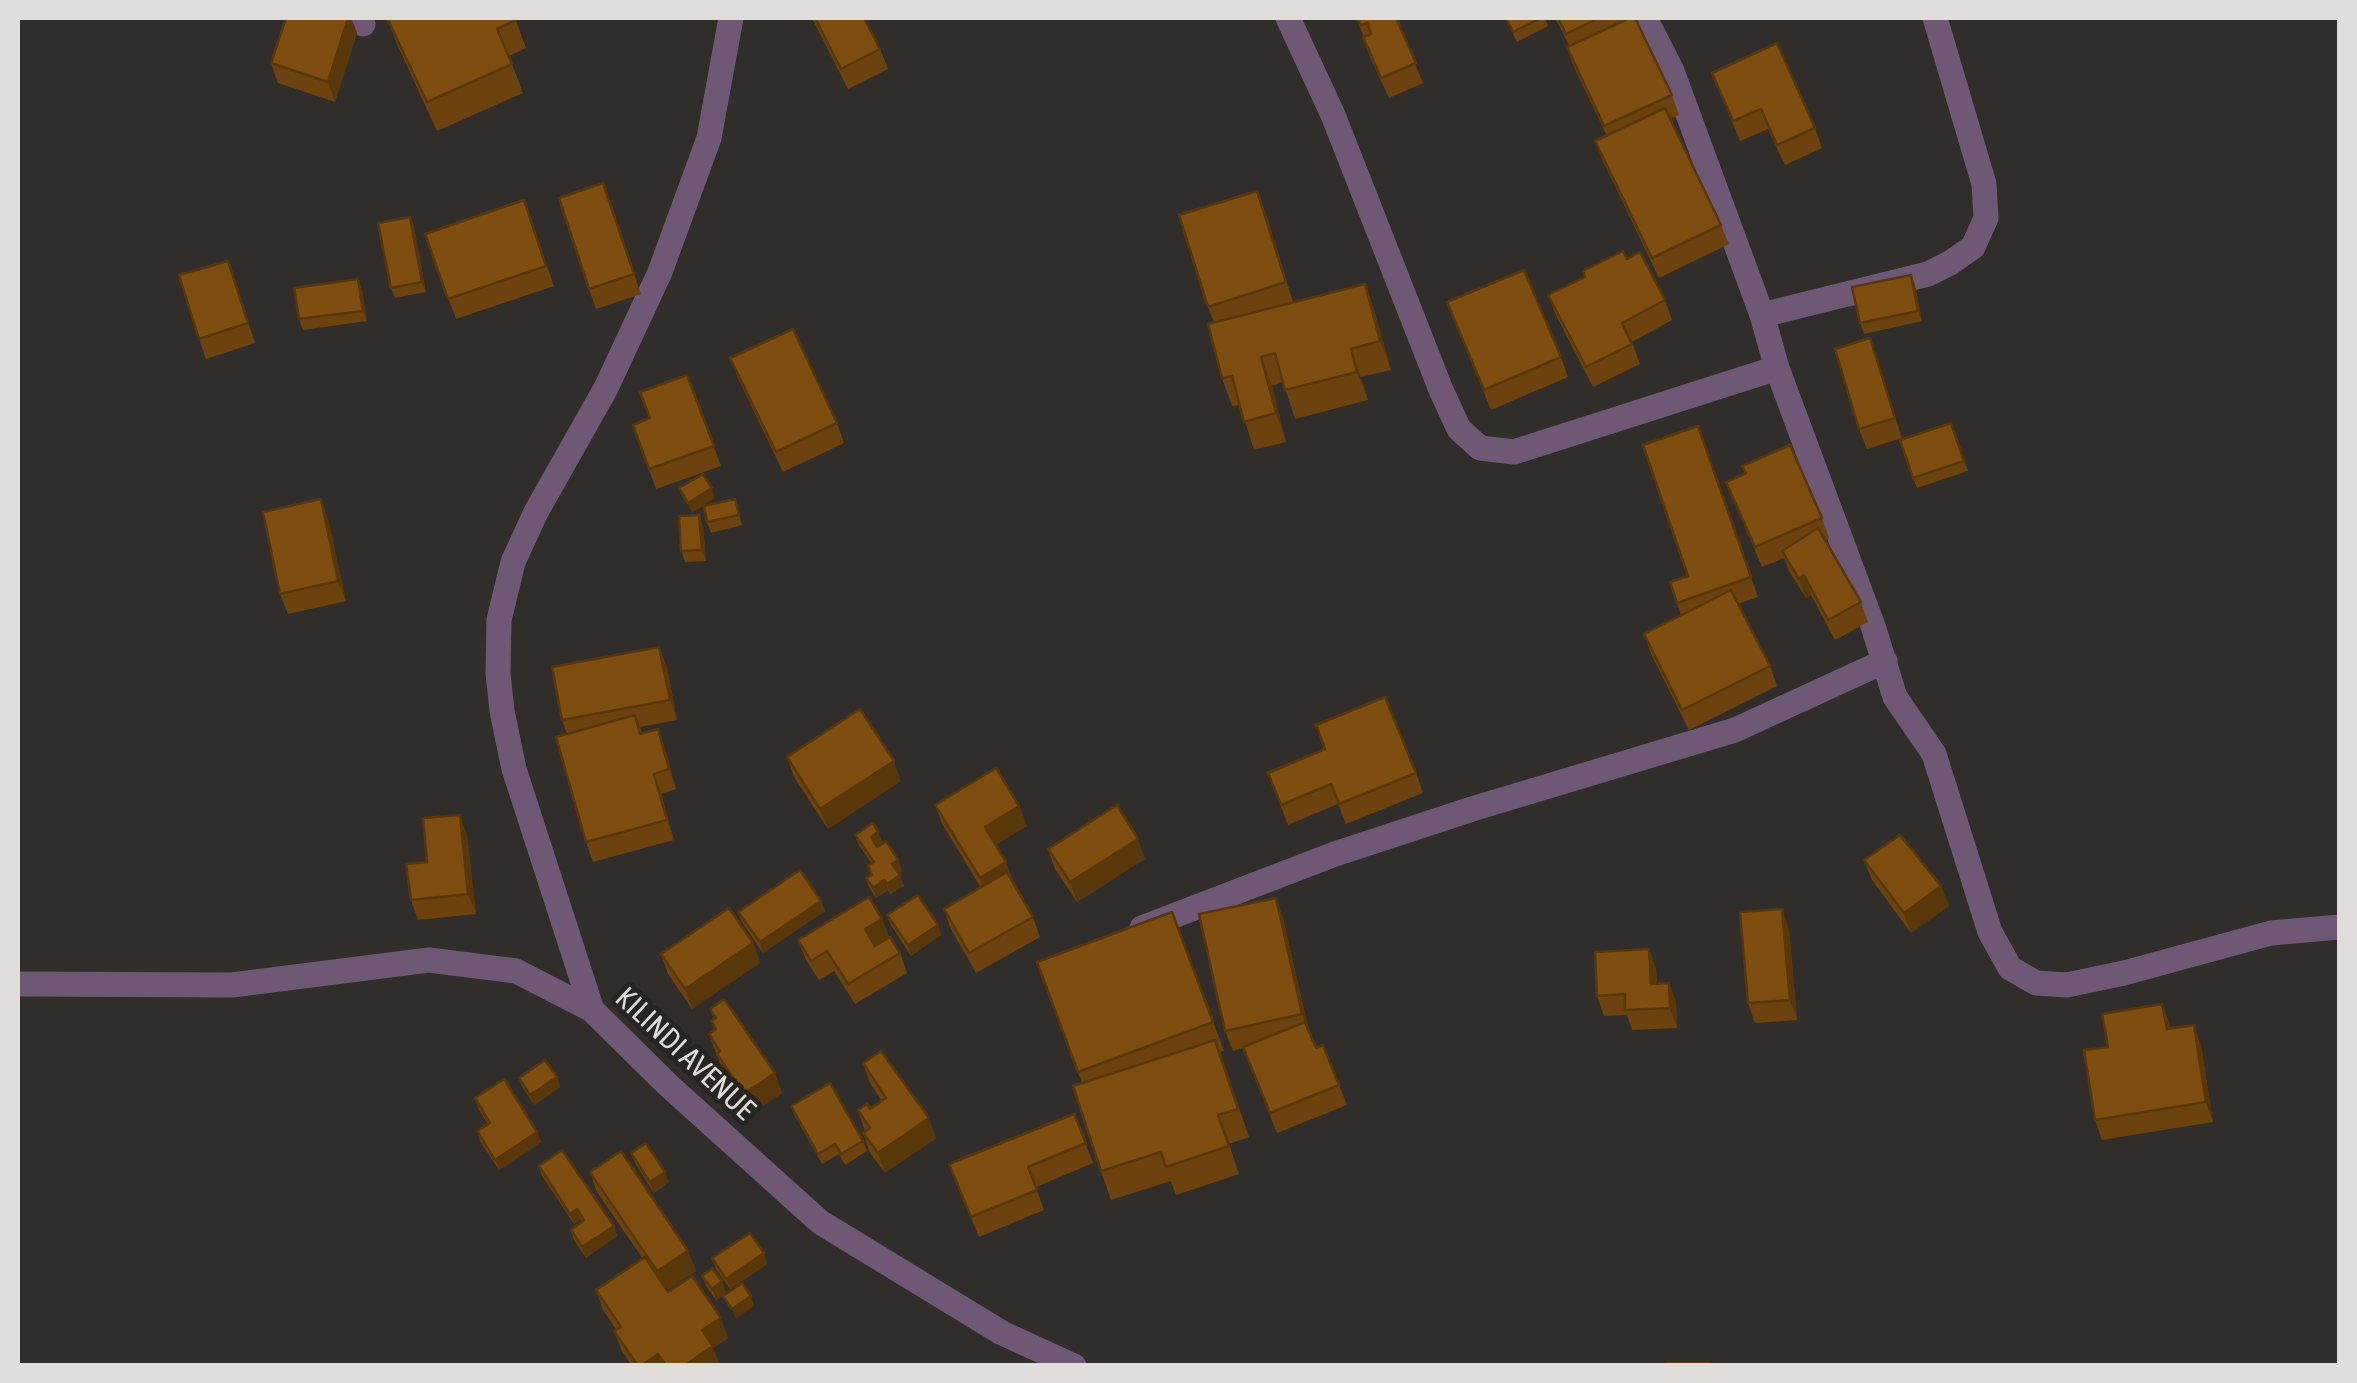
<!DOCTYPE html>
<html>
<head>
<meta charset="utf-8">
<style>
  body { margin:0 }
  #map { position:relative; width:2357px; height:1383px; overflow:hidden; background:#312d2a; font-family:"Asap Condensed",sans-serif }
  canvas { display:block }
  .frame { position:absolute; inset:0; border:20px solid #e0dddb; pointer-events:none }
</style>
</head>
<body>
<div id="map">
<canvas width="2357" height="1383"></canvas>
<div class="frame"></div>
</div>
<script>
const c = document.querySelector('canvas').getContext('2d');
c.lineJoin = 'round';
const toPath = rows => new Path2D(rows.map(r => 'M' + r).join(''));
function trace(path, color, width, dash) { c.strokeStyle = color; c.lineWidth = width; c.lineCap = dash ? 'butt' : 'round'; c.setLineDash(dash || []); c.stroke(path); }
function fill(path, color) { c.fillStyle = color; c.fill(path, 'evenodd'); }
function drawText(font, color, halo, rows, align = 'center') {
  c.font = font + ' "Asap Condensed",sans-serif'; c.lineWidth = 10; c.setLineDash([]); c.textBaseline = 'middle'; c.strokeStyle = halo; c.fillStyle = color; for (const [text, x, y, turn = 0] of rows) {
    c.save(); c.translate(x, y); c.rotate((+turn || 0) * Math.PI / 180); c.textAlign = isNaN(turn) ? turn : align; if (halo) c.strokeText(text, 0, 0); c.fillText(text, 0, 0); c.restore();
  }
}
trace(toPath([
  [361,18,363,24],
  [1288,18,1333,115,1441,390,1459,429,1480,448,1514,452,1777,368],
  [1645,18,1672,71,1762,315,1777,368,1873,626,1895,697,1934,754,1990,932,2010,968,2036,983,2067,985,2124,973,2271,933,2340,927],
  [1762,315,1928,274,1950,263,1973,247,1986,218,1984,184,1935,18],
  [1142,928,1335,854,1472,809,1735,730,1885,661],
  [18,984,232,985,429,960,516,971,592,1010,668,1085,820,1222,1002,1333,1074,1366],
  [592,1010,514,769,502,711,498,673,499,620,513,562,536,512,606,388,660,272,709,138,731,18]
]), '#6e5876', 25);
fill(toPath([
  [286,18,351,18,357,33,335,102,278,83,271,63],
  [387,18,515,18,526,48,509,56,523,93,437,131,397,44],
  [812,18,864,18,880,49,888,69,848,89],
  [1356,18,1396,18,1423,83,1389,98,1370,57,1363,37,1364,37],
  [1505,18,1545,18,1548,26,1517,42],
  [1555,18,1637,18,1639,21,1637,22,1672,95,1679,115,1670,119,1721,225,1729,244,1659,278,1603,161,1595,141,1607,136,1574,67,1567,47,1569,45],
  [1712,73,1815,128,1822,148,1785,165,1768,129,1740,141],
  [603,183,641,294,596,309,589,289],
  [524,200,554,286,456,319,425,234],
  [1265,211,1293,302,1365,284,1375,313,1391,370,1361,377,1368,400,1295,419,1283,382,1272,386,1286,442,1254,450,1240,405,1232,406,1222,378,1214,322,1208,307],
  [410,217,414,227,426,292,395,298,391,288],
  [1627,259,1665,300,1672,320,1632,342,1640,364,1593,387,1556,315,1548,295],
  [228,261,255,343,206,359,199,339],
  [1911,275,1915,285,1922,321,1864,334,1860,323],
  [362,290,367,321,303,330,299,319],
  [1447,302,1561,357,1568,377,1491,410],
  [730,358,837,423,844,443,783,472,738,378],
  [1877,358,1902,438,1867,449,1859,429],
  [687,375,721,466,656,489,633,425,650,418],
  [1951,423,1968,471,1917,488,1913,478],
  [1698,426,1758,597,1738,604,1770,666,1777,686,1689,730,1651,654,1644,634,1681,615,1670,582,1688,576],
  [1742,466,1822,518,1829,538,1825,540,1861,602,1868,622,1835,640,1811,595,1806,598,1789,571,1784,558,1762,567,1726,482,1745,474],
  [735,499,742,525,711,533,707,522],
  [328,519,346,601,288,614,280,594],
  [703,525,706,561,685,562,681,551],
  [667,667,677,720,640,727,642,733,658,729,665,749,676,789,661,794,674,840,593,862,586,842,567,734,562,720],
  [1316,725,1416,773,1423,793,1346,824,1338,804,1288,825,1268,773,1325,750],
  [787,757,901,781,828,829,794,777],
  [935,805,1019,806,1027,826,995,845,1006,862,1013,882,1033,917,1040,937,976,973,951,929,944,909,981,888,943,825],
  [878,832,882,842,877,846,898,860,902,871,898,873,904,886,890,894,888,890,876,898,870,889,866,878,871,876,868,866,872,864,859,845,855,835],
  [467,835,476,914,418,920,411,900,427,862],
  [1048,849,1145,859,1077,902,1055,869],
  [1864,860,1941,886,1949,906,1911,933,1872,880],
  [1276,898,1283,918,1309,1031,1316,1048,1339,1085,1347,1105,1277,1133,1243,1048,1233,1051,1225,1031],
  [821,901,825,911,763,953,742,922,738,912],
  [1172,912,1224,1051,1220,1052,1249,1137,1229,1144,1239,1174,1176,1195,1171,1181,1111,1200,1101,1171,1082,1083,1037,962],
  [887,915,938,925,941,935,911,956,891,925],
  [882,919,889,938,900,953,907,973,855,1004,834,971,819,980,806,960,798,940],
  [1789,929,1797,1020,1755,1023,1748,1003],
  [753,943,760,963,692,1009,668,974,661,954],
  [1649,949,1656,969,1657,984,1669,983,1676,1003,1677,1028,1632,1030,1627,1015,1604,1016,1597,996],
  [710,1009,782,1093,744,1119,734,1104,726,1084,730,1082,724,1074,709,1034,715,1030,711,1021,714,1019],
  [2170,1024,2170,1029,2201,1045,2213,1122,2102,1140,2095,1120,2108,1047],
  [863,1063,936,1138,885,1173,870,1153,863,1133,865,1131,858,1110,870,1109,882,1101,870,1083],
  [557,1077,560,1087,534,1105,523,1088,519,1078],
  [475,1098,537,1132,541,1142,499,1170,480,1141,477,1131,488,1124,478,1108],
  [791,1106,863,1141,867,1151,845,1165,839,1154,822,1164,795,1116],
  [1074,1114,1093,1163,1036,1187,1044,1210,979,1237,949,1164],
  [631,1153,669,1182,654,1193,635,1163],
  [539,1166,614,1226,617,1236,586,1258,574,1240,571,1230,582,1222,581,1219,574,1224,542,1176],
  [590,1172,688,1251,696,1271,667,1290,728,1338,713,1348,720,1366,632,1366,622,1351,614,1331,616,1329,603,1310,596,1290,643,1259,597,1192],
  [712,1258,767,1264,730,1289,716,1269],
  [702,1276,726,1292,716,1300,706,1286]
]), '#6c430e');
fill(toPath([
  [348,18,351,18,357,33,335,102,328,82],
  [410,217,414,227,426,292,422,282],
  [1911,275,1915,285,1922,321,1918,311],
  [358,279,362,290,367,321,363,311],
  [1365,284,1375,313,1391,370,1380,341],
  [1870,338,1877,358,1902,438,1895,418],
  [1351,349,1361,377,1368,400,1357,372],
  [1261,357,1272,386,1286,442,1276,413],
  [712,488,715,498,692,513,688,503],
  [321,499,328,519,346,601,338,581],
  [699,515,703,525,706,561,702,550],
  [1804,575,1811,595,1806,598,1799,579],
  [659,647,667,667,677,720,670,700],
  [658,729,665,749,676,789,669,769],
  [894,761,901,781,828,829,820,809],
  [654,774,661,794,674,840,667,820],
  [1019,806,1027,826,992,847,985,827],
  [460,815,467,835,476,914,468,894],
  [878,832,882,842,875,847,871,837],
  [1138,839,1145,859,1077,902,1070,882],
  [898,860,902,871,896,874,892,864],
  [1006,862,1013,882,987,898,980,878],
  [900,875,904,886,890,894,887,884],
  [884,880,888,890,876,898,873,888],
  [1941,886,1949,906,1911,933,1904,913],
  [1276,898,1283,918,1309,1033,1302,1014],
  [821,901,825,911,763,953,760,942],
  [1782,909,1789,929,1797,1020,1790,1000],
  [882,919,890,939,873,949,865,929],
  [938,925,941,935,911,956,908,945],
  [753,943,760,963,692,1009,685,989],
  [1649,949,1656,969,1658,1004,1651,984],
  [1669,983,1676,1003,1677,1028,1670,1008],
  [2162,1004,2170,1024,2174,1049,2167,1029],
  [2194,1025,2201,1045,2213,1122,2206,1102],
  [775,1073,782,1093,744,1119,736,1099],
  [557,1077,560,1087,534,1105,530,1095],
  [929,1118,936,1138,885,1173,878,1153],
  [537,1132,541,1142,499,1170,495,1160],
  [665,1172,669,1182,654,1193,650,1182],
  [577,1209,581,1219,574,1224,570,1214],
  [614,1226,617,1236,586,1258,582,1247],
  [688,1251,696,1271,664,1291,657,1271],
  [764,1253,767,1264,730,1289,726,1279],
  [722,1281,726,1292,716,1300,712,1289],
  [751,1296,754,1306,736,1319,732,1309],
  [721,1318,728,1338,713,1348,720,1366,684,1366,702,1330],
  [658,1354,663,1366,641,1366]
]), '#58370b');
const building = toPath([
  [286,18,348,18,328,82,271,63,286,18],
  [387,18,515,18,516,20,497,29,512,64,427,102,387,18],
  [815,18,864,18,880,49,841,69,815,18],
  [1357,18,1396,18,1416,63,1381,78,1363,37,1371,34,1367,23,1361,25,1357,18],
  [1506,18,1541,18,1513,32,1506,18],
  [1558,18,1599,18,1566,34,1558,18],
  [1630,18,1635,18,1672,95,1604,126,1567,47,1630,18],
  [1777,43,1815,128,1777,145,1761,109,1733,121,1712,73,1777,43],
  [1665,108,1721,225,1652,258,1595,141,1665,108],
  [603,183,634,274,589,289,559,198,603,183],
  [1257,191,1286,282,1208,307,1179,215,1257,191],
  [524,200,546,266,448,299,425,234,524,200],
  [410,217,422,282,391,288,378,223,410,217],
  [1623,251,1627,259,1640,252,1665,300,1622,323,1632,344,1586,367,1548,295,1585,277,1583,271,1623,251],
  [228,261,248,323,199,339,179,275,228,261],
  [1524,270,1561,357,1484,390,1447,302,1524,270],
  [1911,275,1918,311,1860,323,1852,287,1911,275],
  [358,279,363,311,299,319,294,288,358,279],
  [1365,284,1380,341,1351,349,1357,372,1285,390,1275,353,1261,357,1276,413,1244,422,1232,376,1222,378,1208,324,1365,284],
  [793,329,837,423,776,452,730,358,793,329],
  [1870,338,1895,418,1859,429,1835,349,1870,338],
  [687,375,714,446,649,469,633,425,650,418,640,392,687,375],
  [1951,423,1964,461,1913,478,1900,440,1951,423],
  [1698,426,1751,577,1677,603,1670,582,1688,576,1643,445,1698,426],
  [1790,445,1822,518,1755,547,1726,482,1746,473,1742,466,1790,445],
  [703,474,712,488,688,503,679,488,703,474],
  [321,499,338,581,280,594,263,512,321,499],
  [735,499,739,515,707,522,704,506,735,499],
  [699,515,702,550,681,551,679,516,699,515],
  [1818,528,1861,602,1828,620,1804,575,1799,579,1782,551,1818,528],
  [1731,590,1770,666,1682,710,1644,634,1731,590],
  [659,647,670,700,562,720,552,667,659,647],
  [1385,697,1416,773,1339,804,1331,784,1281,805,1268,773,1325,749,1316,725,1385,697],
  [860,709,894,761,820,809,787,757,860,709],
  [635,715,640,734,658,729,669,769,654,774,667,820,586,842,556,737,635,715],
  [996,768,1019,806,985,827,1006,862,980,878,935,805,996,768],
  [1117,805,1138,839,1070,882,1048,849,1117,805],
  [460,815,468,894,411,900,406,864,427,862,423,818,460,815],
  [873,823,878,832,871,837,877,847,886,841,898,860,892,864,900,875,887,884,884,880,873,888,866,878,872,875,868,866,874,862,855,835,873,823],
  [1900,835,1941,886,1904,913,1864,860,1900,835],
  [800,870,821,901,760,942,738,912,800,870],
  [1007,872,1033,917,969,953,944,909,1007,872],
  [918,895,938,925,908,945,887,915,918,895],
  [869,897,882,919,865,929,875,946,890,937,900,953,848,984,827,951,811,961,798,940,869,897],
  [1276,898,1302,1014,1225,1031,1199,914,1276,898],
  [729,908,753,943,685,989,661,954,729,908],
  [1782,909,1790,1000,1748,1003,1740,912,1782,909],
  [1172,912,1213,1022,1078,1072,1037,962,1172,912],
  [1649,949,1651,984,1669,983,1670,1008,1625,1010,1625,994,1597,996,1595,952,1649,949],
  [724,999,775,1073,736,1099,726,1084,734,1079,717,1054,720,1051,709,1034,716,1029,711,1021,716,1018,710,1009,724,999],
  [2162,1004,2167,1029,2194,1025,2206,1102,2095,1120,2084,1050,2108,1047,2102,1014,2162,1004],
  [1305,1022,1316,1048,1323,1045,1339,1085,1270,1113,1243,1047,1305,1022],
  [1215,1040,1238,1109,1218,1115,1229,1146,1166,1167,1161,1152,1101,1171,1073,1086,1215,1040],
  [881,1051,929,1118,878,1153,863,1133,870,1128,858,1110,867,1104,870,1109,886,1098,863,1063,881,1051],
  [545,1060,557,1077,530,1095,519,1078,545,1060],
  [504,1079,537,1132,495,1160,477,1131,490,1123,475,1098,504,1079],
  [830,1083,863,1141,841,1154,835,1144,818,1154,791,1106,830,1083],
  [1074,1114,1086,1143,1028,1167,1037,1190,971,1217,949,1164,1074,1114],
  [646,1143,665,1172,650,1182,631,1153,646,1143],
  [562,1150,614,1226,582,1247,571,1230,584,1220,577,1209,570,1214,539,1166,562,1150],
  [621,1151,688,1251,657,1271,590,1172,621,1151],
  [750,1233,764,1253,726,1279,712,1258,750,1233],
  [645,1257,668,1292,692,1276,721,1318,702,1330,713,1346,684,1366,666,1366,658,1354,641,1366,638,1366,614,1331,621,1327,596,1290,645,1257],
  [712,1268,722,1281,712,1289,702,1276,712,1268],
  [742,1283,751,1296,732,1309,723,1296,742,1283],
  [1666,1363,1710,1363,1710,1366,1666,1366,1666,1363]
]);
fill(building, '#7e4e10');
trace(building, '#58370b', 2.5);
drawText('30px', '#e0dddb', '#272421', [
  ["KILINDI AVENUE",685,1054,43]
]);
</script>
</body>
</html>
